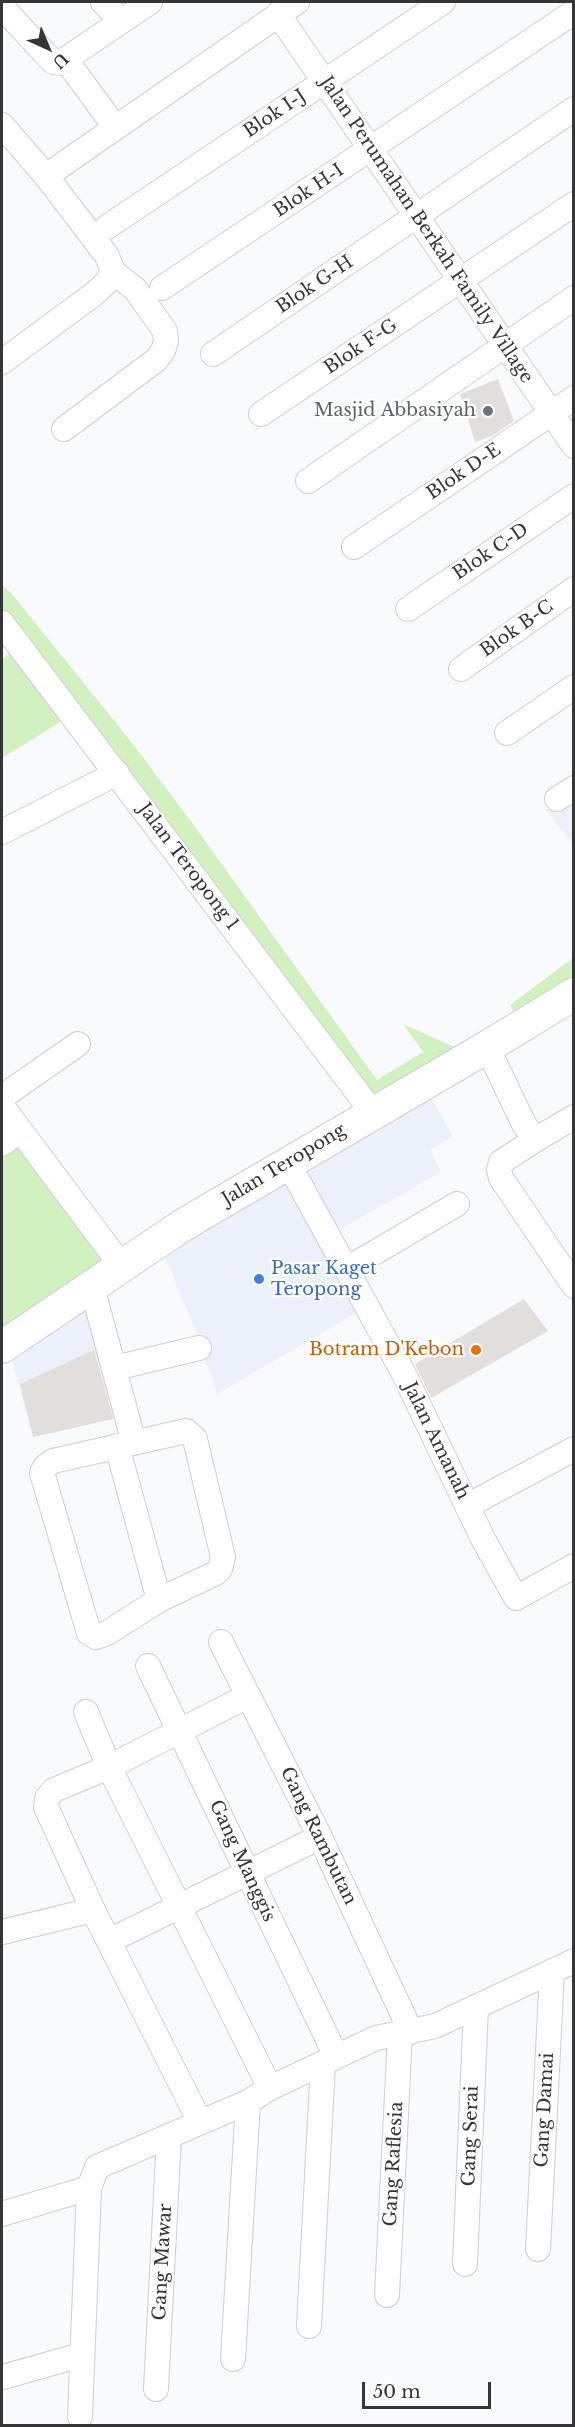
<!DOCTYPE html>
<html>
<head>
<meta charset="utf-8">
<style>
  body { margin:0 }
  #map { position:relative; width:575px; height:2427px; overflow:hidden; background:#f8fafe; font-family:"Libre Baskerville",serif }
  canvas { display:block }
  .frame { position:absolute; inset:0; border:3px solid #353537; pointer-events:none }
  .north { position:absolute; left:18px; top:18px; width:60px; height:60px; -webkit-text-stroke:4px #fff; paint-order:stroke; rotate:136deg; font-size:16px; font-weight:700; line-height:24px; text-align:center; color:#353537 }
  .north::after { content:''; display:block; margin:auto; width:21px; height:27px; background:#353537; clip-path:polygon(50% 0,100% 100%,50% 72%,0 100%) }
  .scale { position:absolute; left:362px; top:2382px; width:129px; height:27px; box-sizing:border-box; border:3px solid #353537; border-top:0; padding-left:8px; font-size:18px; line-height:21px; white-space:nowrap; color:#353537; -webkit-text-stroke:4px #fff; paint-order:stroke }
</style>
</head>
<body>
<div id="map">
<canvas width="575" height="2427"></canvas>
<div class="frame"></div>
<div class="north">U</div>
<div class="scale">50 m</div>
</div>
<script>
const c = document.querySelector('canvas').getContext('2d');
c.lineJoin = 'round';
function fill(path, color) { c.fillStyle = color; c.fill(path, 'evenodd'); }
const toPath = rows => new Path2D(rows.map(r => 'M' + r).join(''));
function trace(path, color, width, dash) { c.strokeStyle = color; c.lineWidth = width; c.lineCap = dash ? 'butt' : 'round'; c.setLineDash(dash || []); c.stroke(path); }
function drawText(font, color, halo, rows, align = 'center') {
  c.font = font + ' "Libre Baskerville",serif'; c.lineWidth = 4.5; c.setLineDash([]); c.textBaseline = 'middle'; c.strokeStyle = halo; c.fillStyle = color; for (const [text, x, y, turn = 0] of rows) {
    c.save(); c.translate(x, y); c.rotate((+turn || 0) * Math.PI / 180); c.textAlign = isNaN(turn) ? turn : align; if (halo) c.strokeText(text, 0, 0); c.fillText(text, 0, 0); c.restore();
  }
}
fill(toPath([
  [573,792,573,844,546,810],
  [430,1096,453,1137,430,1150,441,1172,334,1233,297,1170],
  [284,1173,361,1310,217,1394,197,1334,161,1248],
  [88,1300,121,1417,33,1437,10,1353]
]), '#ecf0fb');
fill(toPath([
  [2,585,12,594,133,744,193,824,377,1080,423,1052,403,1024,457,1048,369,1102,2,612],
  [11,653,62,721,2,758,2,659],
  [573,958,573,980,516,1014,510,1005],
  [16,1139,60,1194,104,1263,2,1340,2,1148]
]), '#d2f1c1');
fill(toPath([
  [498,379,514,421,492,436,475,442,460,394],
  [524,1299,548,1331,431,1398,415,1364],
  [94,1350,113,1419,33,1437,20,1384]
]), '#e2dedb');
const minor = toPath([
  [103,2,121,21],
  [2,7,53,62,60,63,150,2],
  [278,14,574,446],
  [66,60,115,127],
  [2,125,46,176,107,256,113,272,107,282,94,294,2,362],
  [46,176,297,2],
  [107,227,443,2],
  [162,288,574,12],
  [213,354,574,109],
  [261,414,574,204],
  [64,429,156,360,163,351,166,341,165,331,135,289,113,272],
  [308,481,574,298],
  [354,547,574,398],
  [408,609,574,496],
  [2,623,373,1113],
  [461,669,574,589],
  [507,733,574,687],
  [557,799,574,788],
  [2,832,117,773],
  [487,1047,524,1124,535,1140,501,1162,499,1170,501,1178,574,1286],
  [2,1097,78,1044],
  [2,1106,121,1265],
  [535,1140,574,1117],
  [2,1144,19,1131],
  [288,1163,404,1374,483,1539,516,1598,574,1566],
  [347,1269,457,1204],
  [92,1287,134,1443],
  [115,1368,199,1348],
  [186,1431,195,1439,223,1557,220,1569,216,1573,159,1600,107,1633,96,1637,89,1633,42,1473,45,1467,53,1461,186,1431],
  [117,1446,159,1600],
  [467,1506,574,1449],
  [221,1642,320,1837,411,2032],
  [148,1666,336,2056],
  [86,1712,109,1767,270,2088],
  [2,1932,93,1910],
  [109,1941,320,1837],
  [200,2122,93,1910,46,1807,47,1798,54,1790,109,1767,248,1696],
  [2,2214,89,2188],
  [538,2249,552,1971],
  [465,2264,476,2007],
  [387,2295,400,2034],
  [309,2326,323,2064],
  [233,2359,248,2102],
  [3,2377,81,2355],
  [156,2389,169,2136],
  [80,2417,89,2188,97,2167,248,2102,270,2088,376,2038,435,2026,574,1961]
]);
const major = toPath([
  [2,1347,183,1225,487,1047,574,994]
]);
trace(minor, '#cecfd3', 26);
trace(major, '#cecfd3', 34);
trace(minor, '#fff', 24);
trace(major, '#fff', 32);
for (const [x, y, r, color] of [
  [488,411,6,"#6b7280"],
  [259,1279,6,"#3f7fe0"],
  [476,1350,6,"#e8710a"]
]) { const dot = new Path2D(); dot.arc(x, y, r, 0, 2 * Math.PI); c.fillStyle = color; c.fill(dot); trace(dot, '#fff', 2); }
drawText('18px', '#353537', '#fff', [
  ["Blok I-J",275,114,-34],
  ["Blok H-I",309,191,-34],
  ["Jalan Perumahan Berkah Family Village",426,230,56],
  ["Blok G-H",315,285,-34],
  ["Blok F-G",361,347,-34],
  ["Blok D-E",464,472,-34],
  ["Blok C-D",491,552,-34],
  ["Blok B-C",517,629,-35],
  ["Jalan Teropong 1",188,867,53],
  ["Jalan Teropong",284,1165,-31],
  ["Jalan Amanah",436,1441,64],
  ["Gang Rambutan",318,1836,64],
  ["Gang Manggis",242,1861,65],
  ["Gang Damai",545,2110,-87],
  ["Gang Serai",471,2136,-88],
  ["Gang Raflesia",394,2164,-87],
  ["Gang Mawar",163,2262,-87]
]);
drawText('18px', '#5b616d', '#fff', [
  ["Masjid Abbasiyah",476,411]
], 'right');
drawText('18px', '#366cbe', '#fff', [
  ["Pasar Kaget",271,1269],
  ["Teropong",271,1290]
], 'left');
drawText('18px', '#c56008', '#fff', [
  ["Botram D'Kebon",464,1350]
], 'right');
</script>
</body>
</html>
